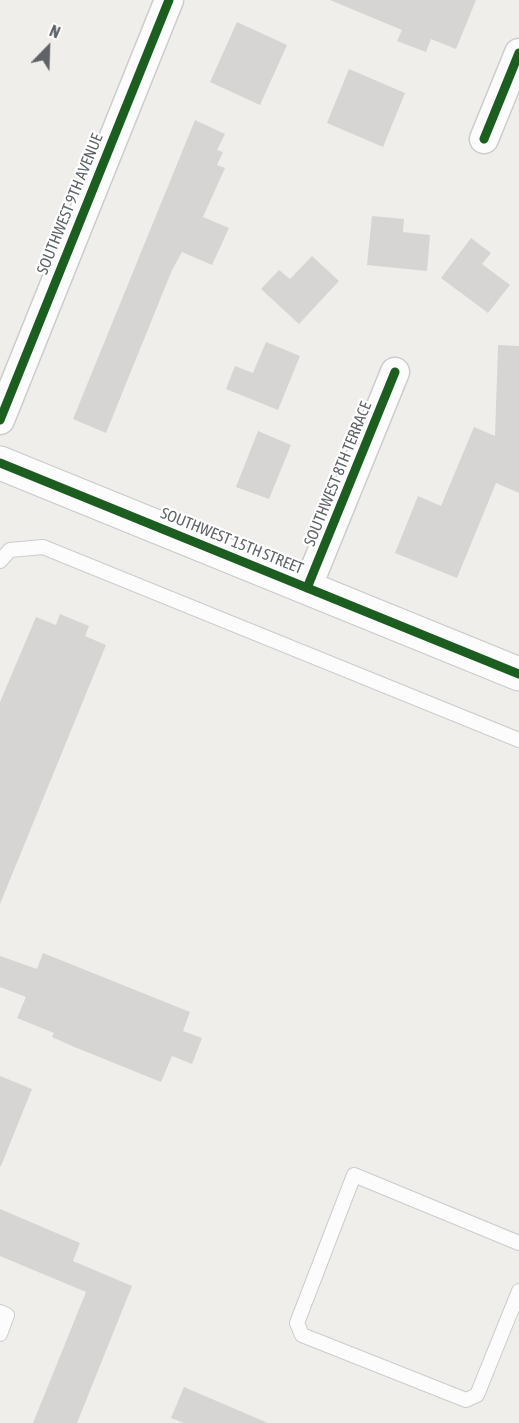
<!DOCTYPE html>
<html>
<head>
<meta charset="utf-8">
<style>
  body { margin:0 }
  #map { position:relative; width:519px; height:1423px; overflow:hidden; background:#efeeea; font-family:"Asap Condensed",sans-serif }
  canvas { display:block }
  .north { position:absolute; left:18px; top:18px; width:60px; height:60px; -webkit-text-stroke:4px #fff; paint-order:stroke; rotate:23deg; font-size:16px; font-weight:700; line-height:24px; text-align:center; color:#5f6368 }
  .north::after { content:''; display:block; margin:auto; width:21px; height:27px; background:#5f6368; clip-path:polygon(50% 0,100% 100%,50% 72%,0 100%) }
</style>
</head>
<body>
<div id="map">
<canvas width="519" height="1423"></canvas>
<div class="north">N</div>
</div>
<script>
const c = document.querySelector('canvas').getContext('2d');
c.lineJoin = 'round';
function fill(path, color) { c.fillStyle = color; c.fill(path, 'evenodd'); }
const toPath = rows => new Path2D(rows.map(r => 'M' + r).join(''));
function trace(path, color, width, dash) { c.strokeStyle = color; c.lineWidth = width; c.lineCap = dash ? 'butt' : 'round'; c.setLineDash(dash || []); c.stroke(path); }
function drawText(font, color, halo, rows, align = 'center') {
  c.font = font + ' "Asap Condensed",sans-serif'; c.lineWidth = 4.5; c.setLineDash([]); c.textBaseline = 'middle'; c.strokeStyle = halo; c.fillStyle = color; for (const [text, x, y, turn = 0] of rows) {
    c.save(); c.translate(x, y); c.rotate((+turn || 0) * Math.PI / 180); c.textAlign = isNaN(turn) ? turn : align; if (halo) c.strokeText(text, 0, 0); c.fillText(text, 0, 0); c.restore();
  }
}
fill(toPath([
  [330,0,476,0,456,49,431,39,426,52,397,41,402,30],
  [237,22,287,45,260,105,210,82],
  [349,69,405,93,383,147,327,123],
  [195,120,225,134,217,150,223,152,217,165,225,168,203,217,229,228,212,265,182,252,172,270,106,433,73,419],
  [372,216,404,219,403,232,430,235,427,271,367,265],
  [471,238,491,253,482,264,510,285,488,313,441,278],
  [312,256,339,281,299,324,261,289,279,270,290,279],
  [266,342,300,356,278,410,226,389,235,366,253,373],
  [498,345,519,346,519,493,496,483,457,578,395,553,418,496,441,506,474,427,495,436],
  [258,431,291,445,269,499,236,487],
  [60,614,89,626,85,636,106,645,0,904,0,702,36,617,56,625],
  [43,953,190,1012,183,1031,202,1038,192,1064,172,1056,161,1082,72,1046,52,1037,54,1033,17,1018,26,997,0,987,0,956,37,969],
  [0,1076,32,1089,1,1166,0,1166],
  [0,1209,80,1243,73,1261,132,1286,77,1423,33,1423,86,1292,0,1256],
  [184,1387,268,1423,184,1423,171,1418]
]), '#d6d5d3');
const lane = toPath([
  [0,561,10,550,43,547,519,740],
  [519,1243,354,1175,297,1323,302,1335,466,1400,477,1395,519,1291],
  [0,1312,7,1315,0,1334]
]);
const street = toPath([
  [484,139,519,53],
  [0,420,169,0],
  [307,588,395,372]
]);
const secondary = toPath([
  [0,463,519,674]
]);
trace(lane, '#cbcccc', 16);
trace(street, '#cbcccc', 31);
trace(secondary, '#cacacb', 35);
trace(lane, '#fdfcfc', 14);
trace(street, '#fdfcfc', 28);
trace(secondary, '#fdfcfc', 33);
trace(toPath([
  [484,139,519,53],
  [0,420,169,0],
  [0,463,519,674],
  [307,588,395,372]
]), '#1b5e20', 9);
drawText('16px', '#5f6368', '#fff', [
  ["SOUTHWEST 9TH AVENUE",70,204,-68],
  ["SOUTHWEST 8TH TERRACE",338,474,-68],
  ["SOUTHWEST 15TH STREET",232,541,22]
]);
</script>
</body>
</html>
